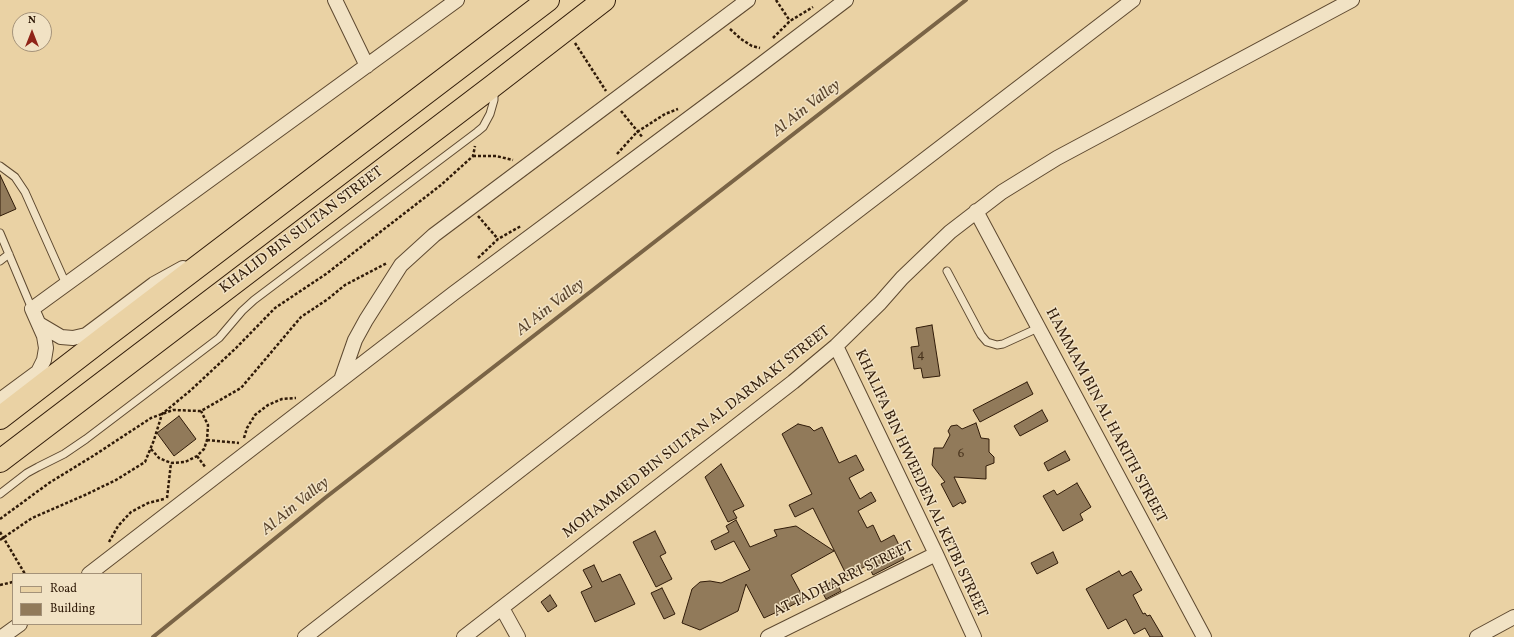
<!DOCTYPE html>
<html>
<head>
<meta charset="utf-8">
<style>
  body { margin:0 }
  #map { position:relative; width:1514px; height:637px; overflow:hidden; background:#ead2a4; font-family:Vollkorn,serif }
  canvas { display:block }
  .legend { position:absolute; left:12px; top:573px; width:130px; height:52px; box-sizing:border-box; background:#f1e2c4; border:1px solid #a49279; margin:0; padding:5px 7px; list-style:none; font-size:12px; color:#301b09 }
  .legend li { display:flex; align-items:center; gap:8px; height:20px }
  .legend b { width:20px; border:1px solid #a49279 }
  .north { position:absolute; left:12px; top:12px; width:40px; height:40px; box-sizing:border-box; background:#f1e2c4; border:1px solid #a49279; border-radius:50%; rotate:0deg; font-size:11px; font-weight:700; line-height:16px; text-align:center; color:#301b09 }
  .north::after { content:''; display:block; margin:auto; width:14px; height:18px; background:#8f2418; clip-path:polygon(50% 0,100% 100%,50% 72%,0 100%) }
</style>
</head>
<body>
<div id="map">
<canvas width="1514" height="637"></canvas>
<ul class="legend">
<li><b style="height:5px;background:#ead2a4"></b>Road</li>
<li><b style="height:11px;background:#917a5a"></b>Building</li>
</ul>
<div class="north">N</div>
</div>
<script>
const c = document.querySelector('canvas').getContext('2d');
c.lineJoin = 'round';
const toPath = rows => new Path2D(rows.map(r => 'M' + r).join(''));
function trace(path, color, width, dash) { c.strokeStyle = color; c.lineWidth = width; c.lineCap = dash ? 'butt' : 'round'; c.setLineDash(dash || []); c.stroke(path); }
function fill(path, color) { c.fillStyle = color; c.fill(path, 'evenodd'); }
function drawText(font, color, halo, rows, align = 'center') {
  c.font = font + ' Vollkorn,serif'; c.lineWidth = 3; c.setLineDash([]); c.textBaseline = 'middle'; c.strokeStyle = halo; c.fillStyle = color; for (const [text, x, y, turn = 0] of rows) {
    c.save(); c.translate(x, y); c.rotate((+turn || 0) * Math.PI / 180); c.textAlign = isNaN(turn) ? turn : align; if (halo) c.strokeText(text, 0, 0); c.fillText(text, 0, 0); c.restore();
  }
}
trace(toPath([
  [153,637,325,498,966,0]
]), '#7a6446', 4);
const building = toPath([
  [0,175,16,209,0,216,0,175],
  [932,325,940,376,923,378,921,368,914,369,911,347,919,346,916,328,932,325],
  [1027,382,1033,394,980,422,973,410,1027,382],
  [1042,410,1048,421,1020,436,1014,426,1042,410],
  [179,416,196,439,174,456,157,433,179,416],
  [976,423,981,438,989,439,989,452,994,457,994,463,986,466,986,479,954,477,966,502,962,504,961,502,953,507,941,484,945,482,932,465,934,448,943,448,950,435,948,431,951,426,957,425,962,429,976,423],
  [798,424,810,427,814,431,822,427,839,463,856,455,864,470,849,478,860,499,871,492,876,501,858,511,867,528,873,525,881,542,894,535,899,545,897,546,904,559,873,575,868,565,847,576,813,508,795,517,789,505,812,494,782,434,798,424],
  [1065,451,1070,460,1048,471,1044,463,1065,451],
  [721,464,744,506,733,511,737,518,728,522,705,477,721,464],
  [1077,483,1091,507,1080,514,1083,520,1063,531,1043,496,1054,490,1057,495,1077,483],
  [736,520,750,547,777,536,774,530,796,526,834,551,791,575,804,599,779,612,779,611,764,618,746,584,738,611,700,630,682,623,692,589,700,582,710,581,721,583,750,570,734,541,715,550,711,541,729,532,726,526,736,520],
  [655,531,666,553,660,556,672,579,656,587,633,542,655,531],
  [1053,552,1058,563,1037,574,1031,563,1053,552],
  [594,565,602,582,620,574,635,604,595,622,581,592,592,587,583,570,594,565],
  [1119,571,1122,576,1131,571,1142,590,1133,595,1143,614,1145,613,1147,616,1150,615,1163,637,1150,637,1145,628,1134,634,1126,619,1108,629,1086,589,1119,571],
  [835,580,841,591,826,599,820,588,835,580],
  [662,588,675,614,664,619,651,593,662,588],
  [550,595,557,606,548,612,541,602,550,595]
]);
fill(building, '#917a5a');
trace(building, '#301b09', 1);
const lane = toPath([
  [0,166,15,177,25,192,66,284],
  [0,233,32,309],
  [0,261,9,254],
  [947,271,981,335,987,342,997,345,1003,344,1038,328],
  [0,494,27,473,38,467,64,454,86,439,219,338,242,311,254,300,477,132,483,127,490,114,494,100,494,90]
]);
const street = toPath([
  [335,0,367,66],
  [976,211,1204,637],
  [39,324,61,337,73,338,86,335,154,284,183,268],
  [836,346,936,554,974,637],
  [341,380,355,340,366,320,401,265,434,235,748,0],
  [0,400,38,372,44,360,46,348,44,336,32,309,457,0],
  [89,574,454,293,751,72,846,0],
  [502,608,518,637],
  [2,637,20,624],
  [305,637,595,412,1133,0],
  [464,637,793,382,836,346,880,303,902,278,950,232,1002,192,1057,158,1352,0],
  [768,637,936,554],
  [1477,637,1514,617]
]);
const primary = toPath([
  [0,418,105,337,548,0],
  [0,461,494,85,604,0]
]);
trace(lane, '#5e4930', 9);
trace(street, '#5e4930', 16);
trace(primary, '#301b09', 24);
trace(toPath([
  [776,0,790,21],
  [730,29,741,39,752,46,760,48],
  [773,38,790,21,813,7],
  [575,43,606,91],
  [621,111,643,138],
  [617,154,637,132,665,114,678,109],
  [473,156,496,156,513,160],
  [478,216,498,239],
  [478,258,498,239,521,226],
  [244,438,247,428,255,415,268,405,282,399,296,398],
  [207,440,239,443],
  [151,449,159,458,171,463,185,462,197,456,204,449,207,440,208,425,201,411],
  [197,456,206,468],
  [167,498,171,463],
  [0,519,49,483,93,456,151,418,173,410,201,411,241,388,301,317,328,299,345,285,387,263],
  [0,532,25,574],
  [0,540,32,518,85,495,116,480,145,462,154,440,162,414,191,390,236,348,275,308,326,274,441,185,473,156,475,146],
  [109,542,118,526,131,512,148,503,164,499],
  [0,585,13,582]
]), '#301b09', 2.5, [3, 2]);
trace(lane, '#f1e2c4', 7);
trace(street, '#f1e2c4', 14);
trace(primary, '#ead2a4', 22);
drawText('13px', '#48331d', null, [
  ["4",921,356],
  ["6",961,455]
]);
drawText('15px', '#301b09', '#f1e2c4', [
  ["KHALID BIN SULTAN STREET",302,231,-37],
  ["HAMMAM BIN AL HARITH STREET",1105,416,62],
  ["MOHAMMED BIN SULTAN AL DARMAKI STREET",697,433,-38],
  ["KHALIFA BIN HWEEDEN AL KETBI STREET",920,484,65],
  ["AT TADHARRI STREET",844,580,-26]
]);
drawText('italic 16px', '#5b452d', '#f1e2c4', [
  ["Al Ain Valley",807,109,-38],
  ["Al Ain Valley",551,308,-38],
  ["Al Ain Valley",296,507,-39]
]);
</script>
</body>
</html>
